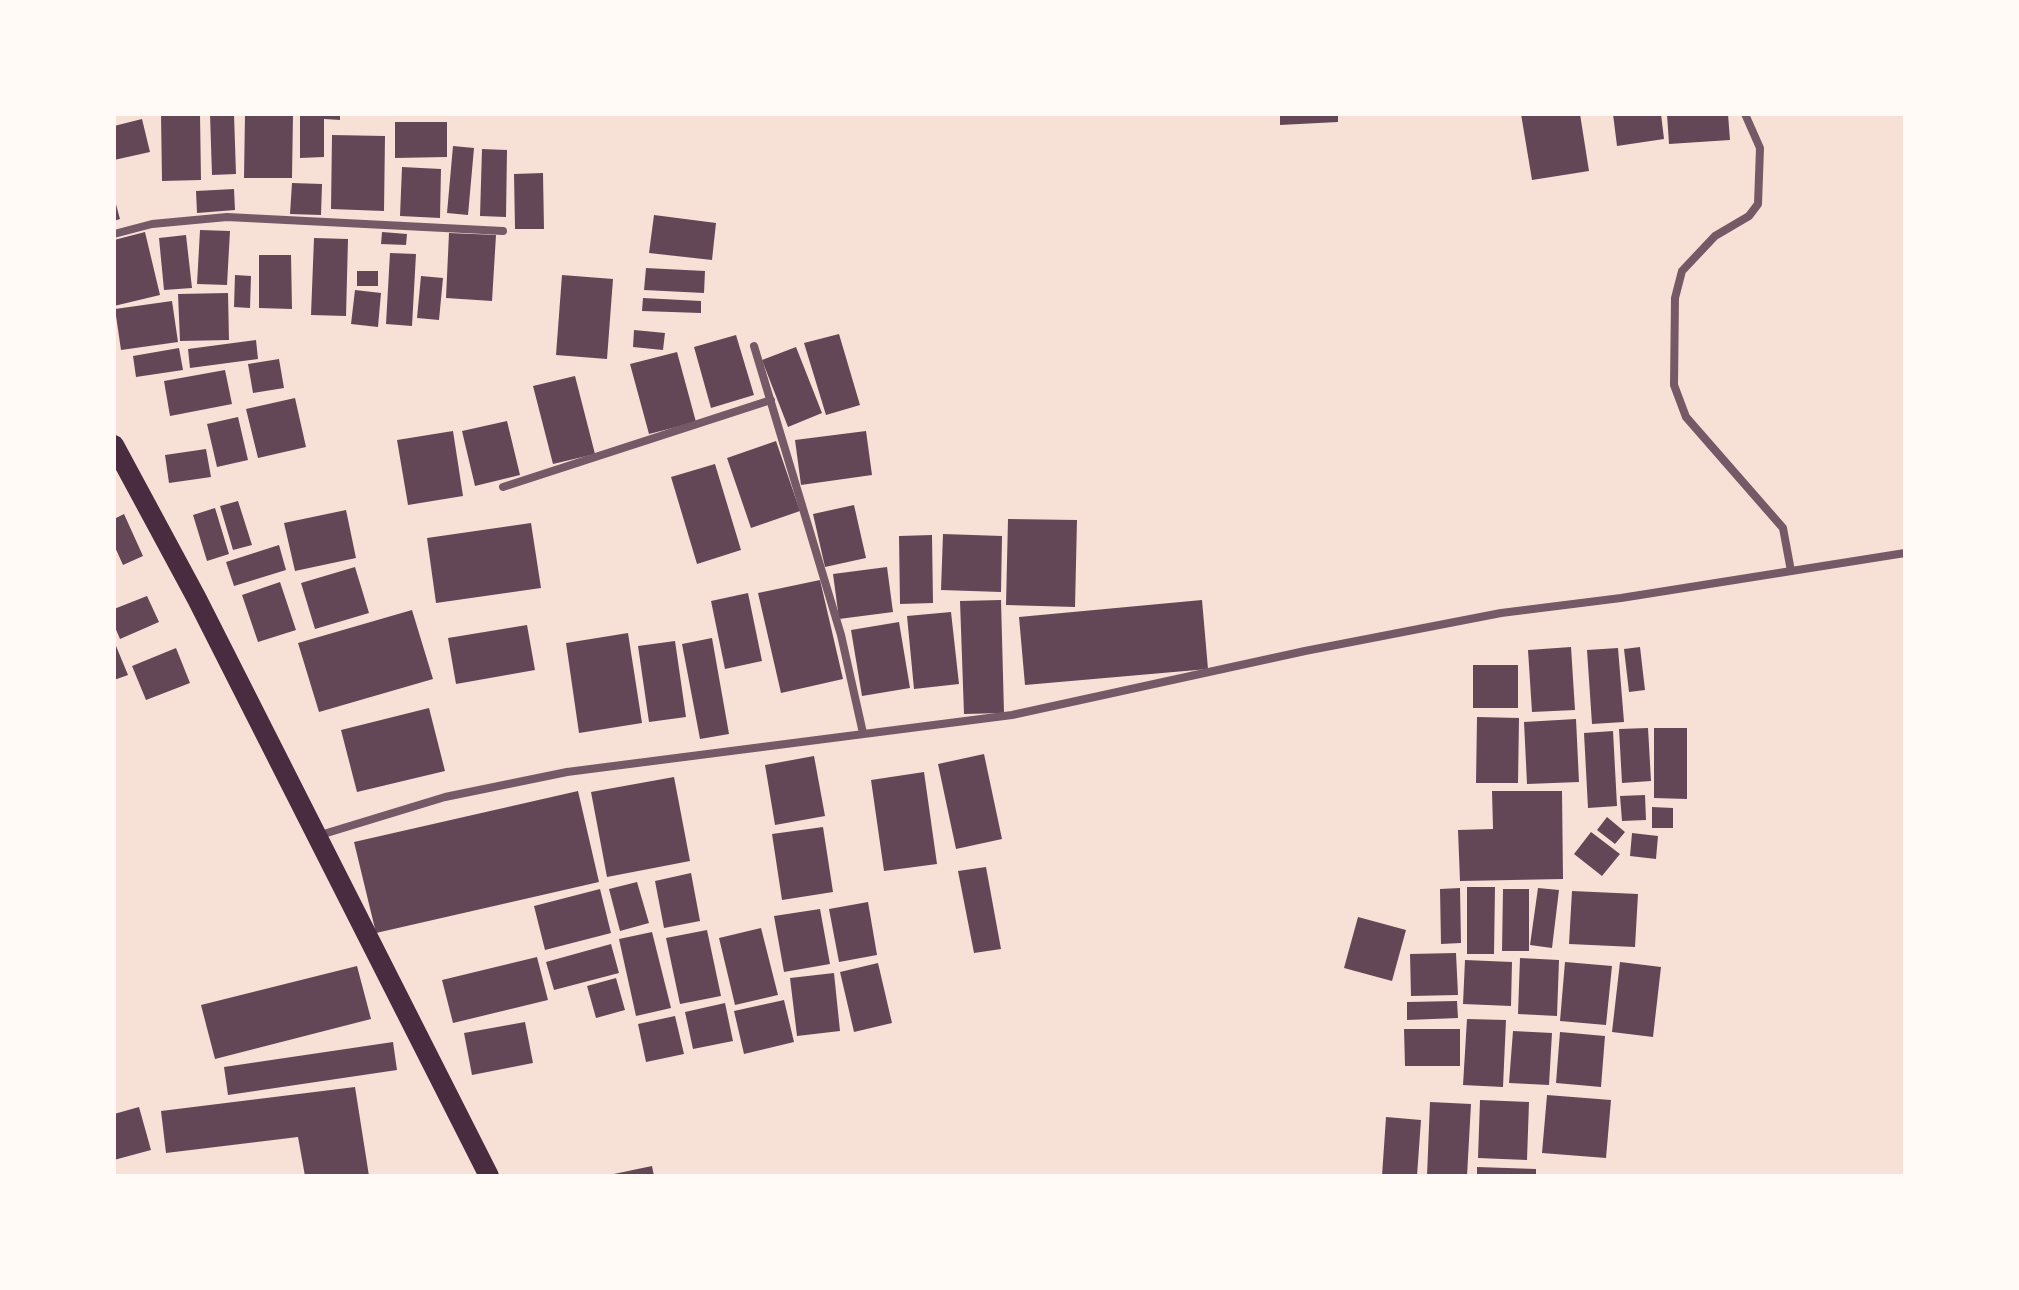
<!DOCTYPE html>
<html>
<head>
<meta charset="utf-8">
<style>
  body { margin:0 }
  #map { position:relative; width:2019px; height:1290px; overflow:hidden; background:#f7e1d7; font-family:Overpass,sans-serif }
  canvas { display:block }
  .frame { position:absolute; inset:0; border:116px solid #fffaf5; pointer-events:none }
</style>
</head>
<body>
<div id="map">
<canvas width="2019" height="1290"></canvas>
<div class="frame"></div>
</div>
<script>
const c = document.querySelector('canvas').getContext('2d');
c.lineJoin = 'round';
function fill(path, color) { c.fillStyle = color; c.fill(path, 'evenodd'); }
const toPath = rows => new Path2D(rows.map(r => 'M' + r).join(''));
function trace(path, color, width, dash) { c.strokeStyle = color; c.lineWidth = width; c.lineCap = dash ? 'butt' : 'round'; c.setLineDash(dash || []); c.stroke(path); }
fill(toPath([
  [161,114,200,114,201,180,162,181],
  [210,114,234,114,236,174,212,175],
  [245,114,293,114,292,178,244,178],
  [300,114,340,114,340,120,324,119,324,157,300,158],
  [1280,114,1338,114,1338,122,1280,125],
  [1521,114,1580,114,1589,171,1532,180],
  [1613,114,1661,114,1664,139,1617,146],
  [1667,114,1728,114,1730,140,1669,144],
  [142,119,150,152,114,160,114,126],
  [395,122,447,122,447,157,395,158],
  [332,135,385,136,384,211,331,209],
  [453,146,474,148,468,215,447,213],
  [482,149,507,150,506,217,480,216],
  [402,167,441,169,440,218,400,216],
  [543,173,544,229,515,229,514,174],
  [292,183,322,184,321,215,290,214],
  [234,189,235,210,197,213,196,191],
  [114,197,120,219,114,221],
  [654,215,716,223,712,260,649,253],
  [200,230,230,231,227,285,197,284],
  [145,232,160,295,114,306,114,240],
  [382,232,407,234,406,245,381,244],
  [449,233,496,235,492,301,446,298],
  [186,235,192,288,164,290,159,238],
  [314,238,348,239,346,316,311,315],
  [390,253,416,254,412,326,386,324],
  [259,255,291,255,292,309,259,308],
  [646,268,705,271,704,293,644,290],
  [357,271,378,271,378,286,357,286],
  [235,275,251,276,250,308,234,307],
  [562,275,613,279,607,359,556,355],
  [421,276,443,278,439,320,417,318],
  [355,290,381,293,378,327,351,324],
  [228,293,229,340,180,341,178,294],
  [643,298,701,301,701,313,642,311],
  [172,301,178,342,121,350,115,309],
  [634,330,665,333,663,350,633,347],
  [839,334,860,405,826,415,804,343],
  [736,335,754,395,711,408,694,347],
  [256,340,258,359,190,368,188,349],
  [796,347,822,413,788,427,762,360],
  [179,348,183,370,136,377,133,356],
  [677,352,696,422,649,434,630,364],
  [279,359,284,388,253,393,248,364],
  [225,370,232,404,170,416,164,381],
  [575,376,595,454,553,464,533,386],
  [295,398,306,447,258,458,246,409],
  [238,417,248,460,217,467,207,424],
  [507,421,520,475,475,486,462,431],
  [453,431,463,496,408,505,397,440],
  [866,431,872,475,801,485,795,440],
  [776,441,800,511,751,528,727,458],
  [206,449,211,477,169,483,165,455],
  [715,464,741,550,697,564,671,477],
  [238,501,252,545,233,550,220,506],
  [854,505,866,558,825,567,813,514],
  [215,508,229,554,207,561,193,515],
  [346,510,356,558,295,571,284,523],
  [124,514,143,556,123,565,114,545,114,519],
  [1008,519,1077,520,1075,607,1006,605],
  [531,523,541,588,436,603,427,538],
  [943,534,1002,536,1001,592,941,590],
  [932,535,933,603,900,604,899,536],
  [279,545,286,570,234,586,226,562],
  [355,567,369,613,315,629,301,583],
  [887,567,893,612,839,619,833,574],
  [820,580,843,679,781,693,758,593],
  [280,582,296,630,258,642,242,595],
  [748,593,762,661,725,669,711,601],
  [147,596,159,622,120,639,114,625,114,609],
  [1001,600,1004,713,964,714,960,601],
  [1202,600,1208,669,1025,685,1019,617],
  [412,610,433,679,319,712,298,643],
  [951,612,959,684,914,689,907,616],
  [899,622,910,688,862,696,851,630],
  [527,625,535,670,456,684,448,638],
  [628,633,642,723,579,733,566,643],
  [712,638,729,734,700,739,682,644],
  [114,641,128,675,114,680],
  [675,641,686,717,649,722,638,646],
  [1571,647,1575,710,1532,712,1528,650],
  [1640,647,1645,690,1629,692,1624,649],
  [176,648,190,683,146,700,132,666],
  [1618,648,1624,722,1592,724,1587,650],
  [1473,665,1518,665,1518,708,1473,708],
  [429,708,445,771,357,792,341,730],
  [1477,717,1519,718,1518,783,1476,783],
  [1576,719,1579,782,1527,784,1524,722],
  [1648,728,1651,781,1622,783,1619,729],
  [1654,728,1687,728,1687,799,1654,798],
  [1613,731,1617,806,1588,808,1584,733],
  [984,754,1002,839,956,849,938,764],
  [814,756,825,816,775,825,765,765],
  [924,772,937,864,884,871,871,780],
  [674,777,690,861,607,877,591,792],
  [578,791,599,882,376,933,354,842],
  [1492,791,1562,791,1563,879,1460,881,1458,830,1493,829],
  [1645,795,1646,820,1622,821,1620,796],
  [1652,807,1673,808,1673,828,1652,828],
  [1607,817,1625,832,1615,844,1597,830],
  [823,827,833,892,782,900,772,834],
  [1591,832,1620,854,1602,876,1574,854],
  [1632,833,1658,836,1656,859,1630,856],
  [986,867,1001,949,974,953,958,871],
  [691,873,700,921,664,928,655,881],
  [637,882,649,923,620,931,609,889],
  [1467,887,1495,887,1494,954,1467,954],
  [1460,888,1461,943,1441,944,1440,889],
  [1538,888,1559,890,1552,948,1530,945],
  [600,889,611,933,545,950,534,906],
  [1503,889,1529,889,1529,951,1502,951],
  [1572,891,1638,894,1635,947,1569,944],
  [868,902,877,955,839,962,829,909],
  [820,909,830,964,784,972,774,916],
  [1358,917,1406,930,1392,981,1344,968],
  [761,928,778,995,735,1005,719,938],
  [707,930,721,996,680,1004,666,938],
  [652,932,671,1008,636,1016,619,939],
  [611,944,619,973,554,990,546,962],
  [1456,953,1458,995,1411,996,1410,954],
  [537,957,548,1000,453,1023,442,980],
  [1520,958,1559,960,1557,1016,1518,1014],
  [1465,960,1512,962,1511,1006,1463,1004],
  [1565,962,1612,966,1606,1025,1560,1021],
  [1620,962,1661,967,1653,1037,1612,1032],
  [878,963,892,1023,854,1032,840,972],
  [357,966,371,1019,215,1059,201,1005],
  [834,973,840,1031,797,1036,790,978],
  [616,978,625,1010,596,1018,587,986],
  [784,1000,794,1042,744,1054,734,1011],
  [1457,1001,1458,1018,1407,1020,1407,1002],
  [725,1003,733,1041,693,1049,685,1012],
  [675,1016,684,1054,646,1062,638,1024],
  [1467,1019,1506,1020,1503,1087,1463,1085],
  [525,1022,533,1063,472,1075,464,1033],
  [1404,1029,1460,1029,1460,1066,1405,1066],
  [1513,1031,1552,1033,1549,1085,1509,1083],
  [1560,1032,1605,1036,1601,1087,1556,1083],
  [393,1042,397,1070,228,1095,224,1067],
  [355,1087,369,1176,305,1176,298,1137,166,1153,161,1111],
  [1547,1095,1611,1100,1606,1158,1542,1153],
  [1480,1100,1529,1102,1527,1160,1478,1158],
  [1430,1102,1471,1104,1467,1176,1427,1176],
  [139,1107,151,1150,114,1160,114,1114],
  [1386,1117,1421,1120,1417,1176,1382,1176],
  [652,1166,654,1176,609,1176,609,1175],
  [1477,1167,1536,1169,1536,1176,1477,1176]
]), '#644757');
trace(toPath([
  [1745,114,1760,148,1758,204,1749,216,1715,236,1682,271,1675,298,1674,385,1686,417,1783,528,1791,571],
  [114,234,152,224,227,217,503,231],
  [754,346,841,635,863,733],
  [503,487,771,400],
  [317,836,445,797,567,772,1012,715,1305,651,1501,613,1621,598,1905,553]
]), '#755966', 8);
trace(toPath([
  [114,445,197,599,489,1176]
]), '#4a2c40', 20);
</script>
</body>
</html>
